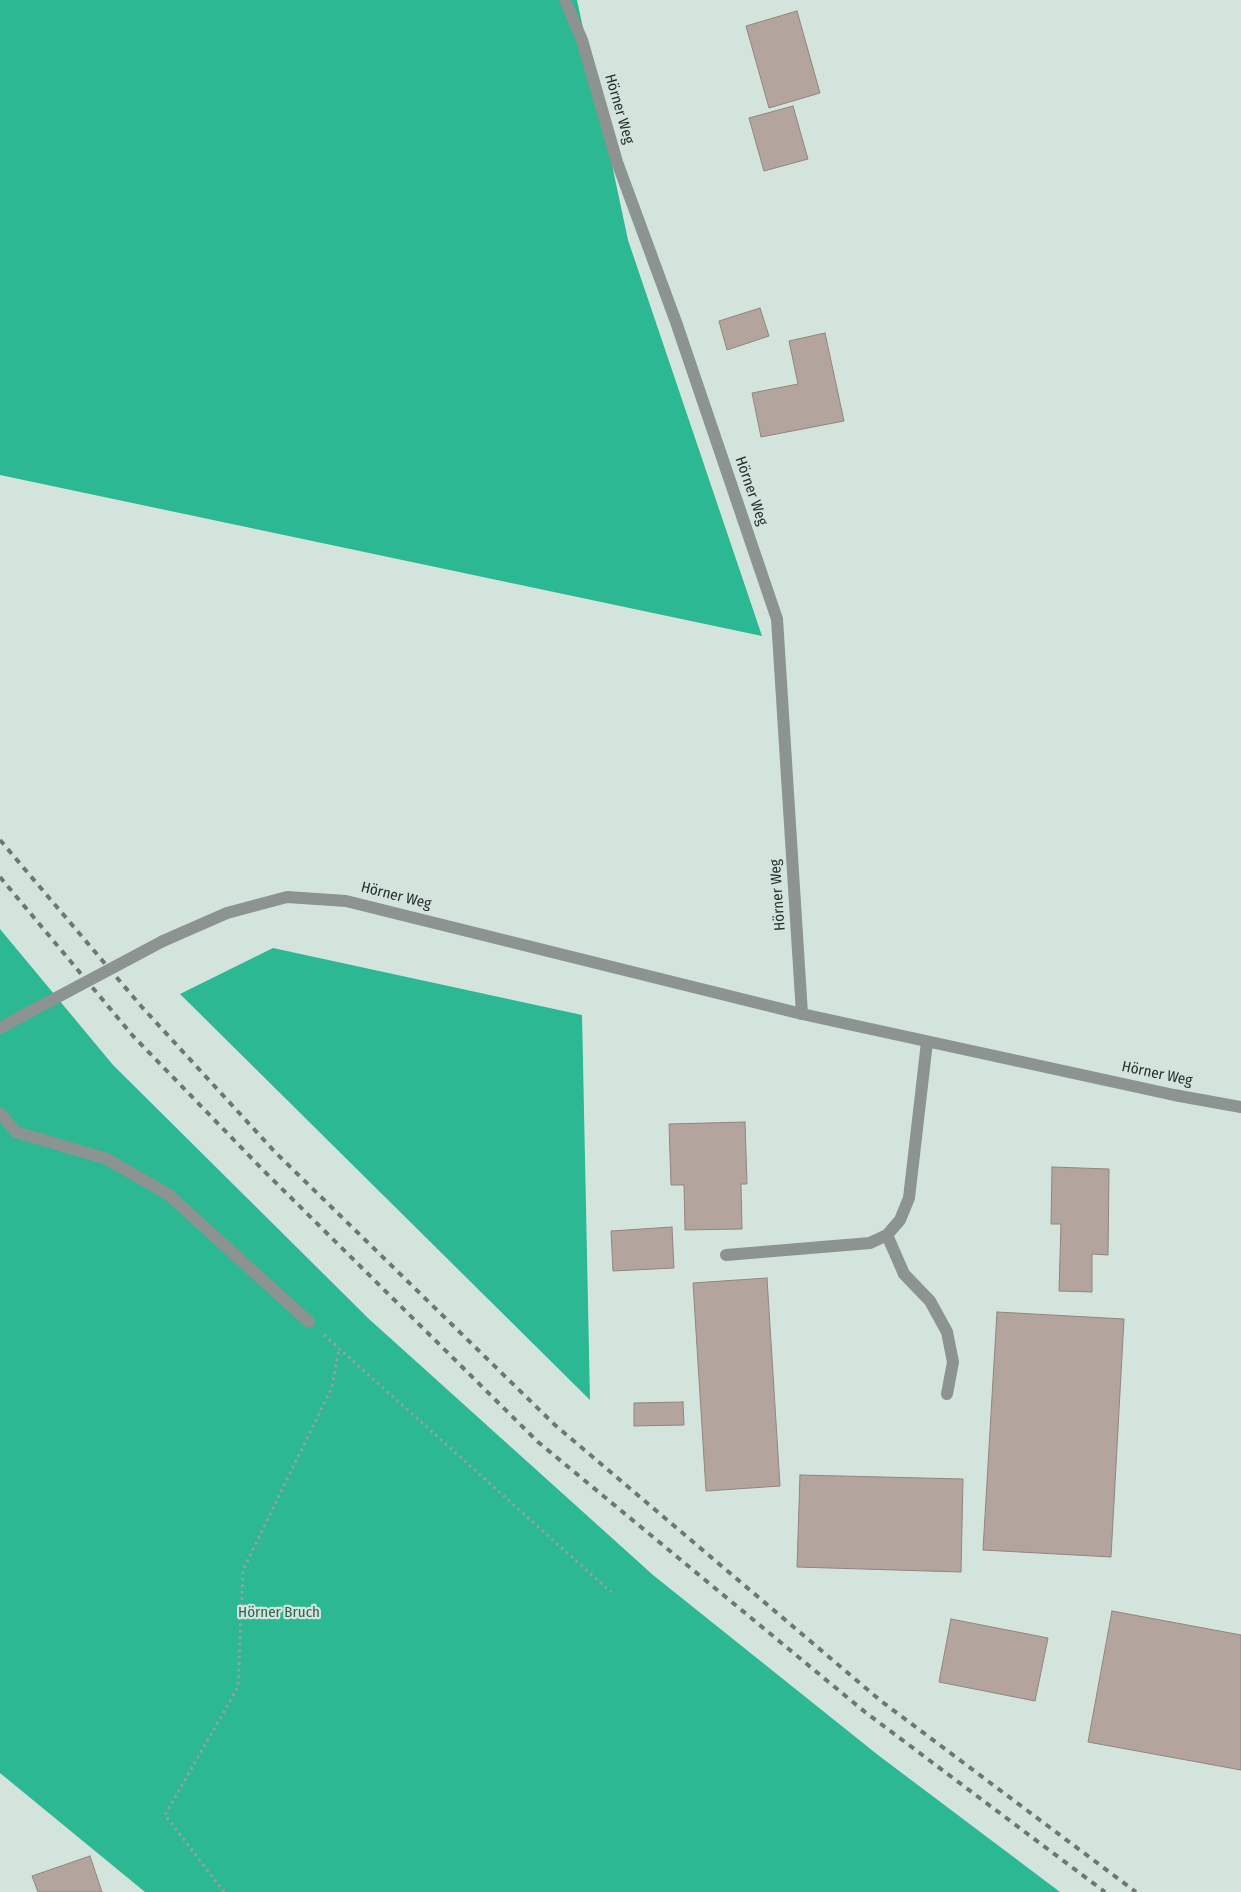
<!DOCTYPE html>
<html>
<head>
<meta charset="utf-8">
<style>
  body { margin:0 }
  canvas { display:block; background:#d3e4dd }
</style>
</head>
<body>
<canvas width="1241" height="1892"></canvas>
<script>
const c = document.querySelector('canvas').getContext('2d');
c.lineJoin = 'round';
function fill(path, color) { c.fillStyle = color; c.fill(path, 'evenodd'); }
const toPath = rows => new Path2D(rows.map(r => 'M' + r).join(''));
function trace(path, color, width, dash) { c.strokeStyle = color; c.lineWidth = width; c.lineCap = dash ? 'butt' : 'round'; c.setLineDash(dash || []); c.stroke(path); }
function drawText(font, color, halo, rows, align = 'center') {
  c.font = font + ' "Fira Sans Condensed",sans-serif'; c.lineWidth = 4.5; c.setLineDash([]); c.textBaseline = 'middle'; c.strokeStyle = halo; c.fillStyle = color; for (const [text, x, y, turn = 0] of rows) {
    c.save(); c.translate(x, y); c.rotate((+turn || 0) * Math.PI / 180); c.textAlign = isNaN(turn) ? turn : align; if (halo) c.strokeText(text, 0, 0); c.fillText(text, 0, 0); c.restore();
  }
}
fill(toPath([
  [0,0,577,0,628,240,762,636,0,475],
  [0,929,113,1065,369,1319,653,1575,878,1755,1060,1892,145,1892,0,1773],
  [273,948,582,1015,590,1400,180,994]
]), '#2bb892');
const building = toPath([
  [797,11,820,93,769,108,746,26,797,11],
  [793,106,808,159,764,171,749,118,793,106],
  [760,308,769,336,727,350,719,321,760,308],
  [825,333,844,421,761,437,752,393,798,384,789,341,825,333],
  [745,1122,747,1184,741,1184,742,1229,685,1230,684,1185,671,1185,669,1124,745,1122],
  [1052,1167,1109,1169,1108,1255,1092,1254,1092,1292,1059,1291,1061,1224,1051,1224,1052,1167],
  [672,1227,674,1268,613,1271,611,1231,672,1227],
  [767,1278,780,1486,706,1491,693,1283,767,1278],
  [997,1312,1124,1319,1111,1557,983,1550,997,1312],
  [683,1402,684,1425,634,1426,634,1403,683,1402],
  [800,1475,963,1479,961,1572,797,1567,800,1475],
  [1112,1611,1241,1635,1241,1770,1088,1742,1112,1611],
  [951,1619,1048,1638,1035,1701,939,1682,951,1619],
  [90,1856,102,1892,38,1892,32,1876,90,1856]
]);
fill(building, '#b3a49e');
trace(building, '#93847f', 1);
trace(toPath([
  [324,1335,611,1592],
  [224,1892,165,1815,238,1687,243,1570,332,1387,339,1349]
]), '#95a39d', 3, [2.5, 4]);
trace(toPath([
  [565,0,582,40,617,162,676,322,777,619,802,1014],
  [0,1113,16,1132,107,1159,169,1195,309,1322],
  [887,1235,904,1274,930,1301,947,1332,953,1362,947,1394],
  [726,1255,870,1243,887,1235,900,1220,909,1198,927,1042]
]), '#8c9390', 12);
trace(toPath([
  [163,941,227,913,287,897,346,901,802,1014,1174,1095,1241,1107],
  [0,1028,22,1016]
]), '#8c9390', 12);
trace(toPath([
  [0,840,141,1006,275,1152,555,1425,881,1701,1136,1892],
  [0,877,133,1036,265,1172,538,1442,865,1712,1105,1892]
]), '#6d7873', 4, [6, 6]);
trace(toPath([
  [22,1016,163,941]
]), '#8c9390', 12);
drawText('15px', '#282f2c', '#d3e4dd', [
  ["Hörner Weg",619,109,74],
  ["Hörner Weg",751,491,71],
  ["Hörner Weg",778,895,-94],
  ["Hörner Weg",396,896,14],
  ["Hörner Weg",1157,1074,12]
]);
drawText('15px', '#2f6352', '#d3e4dd', [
  ["Hörner Bruch",279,1613]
]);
</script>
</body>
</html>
